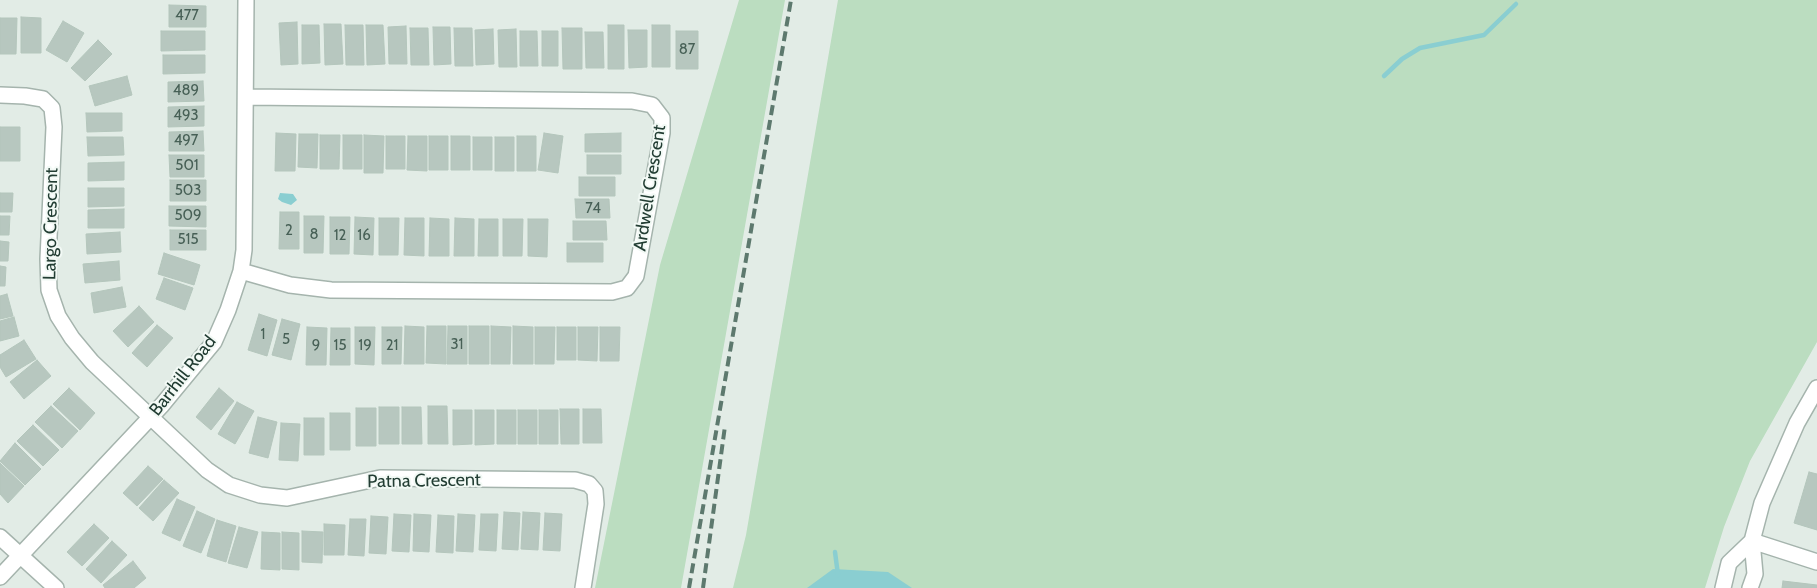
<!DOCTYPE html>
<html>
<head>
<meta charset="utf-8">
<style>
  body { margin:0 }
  canvas { display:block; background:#e2ece6 }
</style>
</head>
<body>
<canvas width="1817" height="588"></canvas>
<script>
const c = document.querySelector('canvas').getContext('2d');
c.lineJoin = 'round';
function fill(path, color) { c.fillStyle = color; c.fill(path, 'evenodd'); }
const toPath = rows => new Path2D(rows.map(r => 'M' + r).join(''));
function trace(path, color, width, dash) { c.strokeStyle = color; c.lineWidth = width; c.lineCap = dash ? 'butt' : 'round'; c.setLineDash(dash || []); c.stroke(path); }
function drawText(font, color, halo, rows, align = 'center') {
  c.font = font + ' Cabin,sans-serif'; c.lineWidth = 4; c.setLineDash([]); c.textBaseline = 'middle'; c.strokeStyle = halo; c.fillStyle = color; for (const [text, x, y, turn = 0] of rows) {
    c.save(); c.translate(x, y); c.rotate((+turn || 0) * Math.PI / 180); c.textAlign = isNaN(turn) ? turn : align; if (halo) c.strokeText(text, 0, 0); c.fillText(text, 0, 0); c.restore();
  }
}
fill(toPath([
  [739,0,785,0,681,588,595,588,660,265],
  [838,0,1817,0,1817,342,1750,461,1724,527,1705,588,733,588,746,535]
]), '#bbddc0');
fill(toPath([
  [280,193,293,194,297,200,291,205,282,202,278,199],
  [833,569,888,572,912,588,807,588]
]), '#8aced1');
trace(toPath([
  [1384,76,1402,59,1420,48,1484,35,1516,4],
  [835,552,838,575]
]), '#8aced1', 4.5);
const building = toPath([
  [169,5,206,6,206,27,169,27,169,5],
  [21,17,41,18,41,53,21,53,21,17],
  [0,18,17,18,16,54,0,54,0,18],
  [63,21,84,33,67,62,46,50,63,21],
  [297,22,298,64,281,65,279,23,297,22],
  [324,24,341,24,343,64,325,65,324,24],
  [302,25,319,25,320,63,302,64,302,25],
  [345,25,363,25,364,65,346,65,345,25],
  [366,25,383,25,385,64,367,65,366,25],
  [608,25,624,25,624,69,608,69,608,25],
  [652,25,670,25,670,67,652,67,652,25],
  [406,26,407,64,389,64,388,27,406,26],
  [433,27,450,27,451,64,434,65,433,27],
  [410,28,428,28,429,65,411,65,410,28],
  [454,28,472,28,473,66,455,66,454,28],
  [562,28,582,28,582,69,563,69,562,28],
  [493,29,494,64,476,65,475,30,493,29],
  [516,29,517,67,499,67,498,30,516,29],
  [628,30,647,30,647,67,629,68,628,30],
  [161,31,205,31,205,50,161,51,161,31],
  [520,31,537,31,538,66,520,66,520,31],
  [542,31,558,31,558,66,542,66,542,31],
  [676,31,698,31,698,69,676,69,676,31],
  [585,32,603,32,604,68,586,68,585,32],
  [98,40,112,54,85,81,71,68,98,40],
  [163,55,205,55,205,73,163,74,163,55],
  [127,76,132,95,95,106,89,86,127,76],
  [203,81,204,101,168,102,168,82,203,81],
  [204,106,204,126,168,127,168,107,204,106],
  [86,113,122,113,122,131,87,132,86,113],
  [0,127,20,127,20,161,0,161,0,127],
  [203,131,204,151,169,151,169,132,203,131],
  [276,133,296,134,295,171,275,171,276,133],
  [544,133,563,136,558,173,538,170,544,133],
  [621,133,621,152,585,152,585,134,621,133],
  [299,134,318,134,317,168,298,167,299,134],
  [320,135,340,135,339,169,320,169,320,135],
  [343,135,362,135,362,169,343,169,343,135],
  [364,135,384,136,383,173,364,173,364,135],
  [386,136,405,136,405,169,386,169,386,136],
  [408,136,427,136,427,171,407,170,408,136],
  [429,136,448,136,448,170,429,170,429,136],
  [451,136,470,136,470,170,451,170,451,136],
  [517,136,536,136,536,171,517,171,517,136],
  [87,137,123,137,124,155,88,156,87,137],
  [473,137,492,137,492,170,473,170,473,137],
  [495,137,514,137,514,171,495,171,495,137],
  [169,155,204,155,204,177,170,177,169,155],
  [587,155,621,155,621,174,587,174,587,155],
  [124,162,124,180,88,181,88,163,124,162],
  [579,177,615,177,615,196,579,196,579,177],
  [170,180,206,180,206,201,170,201,170,180],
  [88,188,124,188,124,206,88,207,88,188],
  [0,193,13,193,12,212,0,212,0,193],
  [575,199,609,199,610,218,576,218,575,199],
  [169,206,206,206,206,227,169,226,169,206],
  [124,209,124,228,88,228,88,210,124,209],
  [280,212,299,212,299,249,279,249,280,212],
  [0,216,10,216,9,235,0,235,0,216],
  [304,216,324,216,323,253,304,253,304,216],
  [330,217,350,217,349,254,330,254,330,217],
  [355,217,374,218,373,255,354,254,355,217],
  [379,218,399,218,398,255,379,255,379,218],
  [405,218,424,218,424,256,404,255,405,218],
  [430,218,449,219,449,256,429,256,430,218],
  [455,218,474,219,474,256,454,256,455,218],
  [479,219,498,219,498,256,478,256,479,219],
  [503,219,523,219,522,256,503,256,503,219],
  [528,219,548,219,547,257,528,256,528,219],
  [573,221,606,221,607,240,573,240,573,221],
  [170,230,206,230,206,250,170,250,170,230],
  [120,232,121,252,87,254,86,234,120,232],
  [0,241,9,242,8,261,0,261,0,241],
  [567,243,603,243,603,262,567,262,567,243],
  [164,253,200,265,194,285,158,274,164,253],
  [119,261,120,280,85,283,83,264,119,261],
  [0,266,6,267,5,286,0,286,0,266],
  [164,278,193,288,185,310,156,299,164,278],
  [122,287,126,307,94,313,91,293,122,287],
  [7,294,13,316,0,319,0,296,7,294],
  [139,306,154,322,128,347,113,331,139,306],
  [259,314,277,320,267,356,248,350,259,314],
  [14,317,19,336,0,341,0,321,14,317],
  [282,319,300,324,291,360,272,355,282,319],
  [157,325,173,338,147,367,132,353,157,325],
  [405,326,424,327,424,364,404,364,405,326],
  [427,326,446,326,446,364,426,363,427,326],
  [448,326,467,326,467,364,447,364,448,326],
  [469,326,489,326,489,364,469,364,469,326],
  [491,326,511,327,510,364,491,364,491,326],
  [513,326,533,327,533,364,513,364,513,326],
  [307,327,327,328,326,365,306,365,307,327],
  [355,327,375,327,374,365,355,364,355,327],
  [382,327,402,327,401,364,382,364,382,327],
  [535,327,555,327,554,364,535,364,535,327],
  [557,327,576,327,576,360,557,360,557,327],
  [578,327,598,327,597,361,578,360,578,327],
  [600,327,620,327,619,361,600,361,600,327],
  [331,328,350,328,350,365,330,365,331,328],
  [24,340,36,359,6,377,0,367,0,355,24,340],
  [37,360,51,376,24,399,10,382,37,360],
  [69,388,95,413,80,430,53,404,69,388],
  [219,388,234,401,211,430,196,417,219,388],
  [237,402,254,411,235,444,218,434,237,402],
  [51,406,78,431,62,448,35,422,51,406],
  [428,406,447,406,448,444,428,444,428,406],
  [379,407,399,407,399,444,379,444,379,407],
  [402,407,421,407,422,444,402,444,402,407],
  [356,408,376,408,376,446,356,446,356,408],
  [560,409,579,409,579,444,561,444,560,409],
  [583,409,601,409,602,443,583,443,583,409],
  [453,410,472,410,472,444,453,445,453,410],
  [475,410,494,410,494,444,475,445,475,410],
  [497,410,516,410,516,444,497,444,497,410],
  [518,410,537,410,537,444,518,444,518,410],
  [539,410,558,410,558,444,539,444,539,410],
  [330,413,350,413,350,450,330,450,330,413],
  [258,417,277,422,268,458,249,453,258,417],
  [304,418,324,418,324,455,304,455,304,418],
  [281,423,300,424,298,461,279,460,281,423],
  [33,425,59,450,43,466,17,441,33,425],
  [15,443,41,469,25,485,0,461,15,443],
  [0,463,24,486,8,503,0,494,0,463],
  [148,466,163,479,137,506,123,493,148,466],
  [1809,472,1817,474,1817,530,1794,523,1809,472],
  [164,480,179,493,153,521,139,508,164,480],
  [177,499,195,507,180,541,162,533,177,499],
  [197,511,215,519,201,553,183,546,197,511],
  [504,512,520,513,518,550,502,549,504,512],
  [523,512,540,513,538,550,521,549,523,512],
  [545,513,562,514,560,551,543,550,545,513],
  [394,514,411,515,409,552,392,551,394,514],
  [414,514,431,515,429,552,413,551,414,514],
  [458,514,475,515,473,552,456,551,458,514],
  [481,514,498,514,496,551,479,550,481,514],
  [438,515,454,516,453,553,436,552,438,515],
  [371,516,388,517,386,554,369,553,371,516],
  [350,519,366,519,364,556,348,555,350,519],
  [217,520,236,526,226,562,207,556,217,520],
  [94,524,109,538,82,566,67,552,94,524],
  [324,524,345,525,344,555,324,555,324,524],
  [239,527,258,532,247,568,228,563,239,527],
  [302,531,323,532,322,563,302,562,302,531],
  [262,532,280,533,280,570,261,569,262,532],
  [282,532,299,533,299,570,282,569,282,532],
  [112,541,127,555,101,583,86,569,112,541],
  [133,561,146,578,134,588,105,588,103,585,133,561],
  [1783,581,1817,585,1817,588,1782,588,1783,581]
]);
fill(building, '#b7c7bf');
trace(building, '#b4c6bc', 1);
const minor = toPath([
  [0,95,25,96,43,99,52,108,54,127,48,259,49,290,58,316,72,338,92,362,207,470,229,485,260,495,287,498,380,478,575,480,589,484,595,491,596,504,583,588],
  [241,271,290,285,331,290,612,292,627,288,636,276,662,133,662,118,652,105,632,101,246,97],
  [0,537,56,588],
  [1752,541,1817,562],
  [0,577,162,405,214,342,228,310,241,271,244,250,246,0],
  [1723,588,1729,563,1752,541],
  [1750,588,1755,574,1752,541,1762,503,1797,423,1817,388]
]);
trace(minor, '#a5b4ad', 18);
trace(minor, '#fff', 15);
trace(toPath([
  [689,588,791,0],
  [703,588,725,426]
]), '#5d796e', 4, [10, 5]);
drawText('15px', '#476056', null, [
  ["477",187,16],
  ["87",687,50],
  ["489",186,91],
  ["493",186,116],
  ["497",186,141],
  ["501",187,166],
  ["503",188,191],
  ["74",593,209],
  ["509",188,216],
  ["2",289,231],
  ["8",314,235],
  ["12",340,236],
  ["16",364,236],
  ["515",188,240],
  ["1",263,335],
  ["5",286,340],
  ["31",457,345],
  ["9",316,346],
  ["15",340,346],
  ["19",365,346],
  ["21",392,346]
]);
drawText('18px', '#223d33', '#f2f9f5', [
  ["Ardwell Crescent",650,188,-81],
  ["Largo Crescent",51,224,-89],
  ["Barrhill Road",183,376,-52],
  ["Patna Crescent",424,481,-1]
]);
</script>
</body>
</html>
